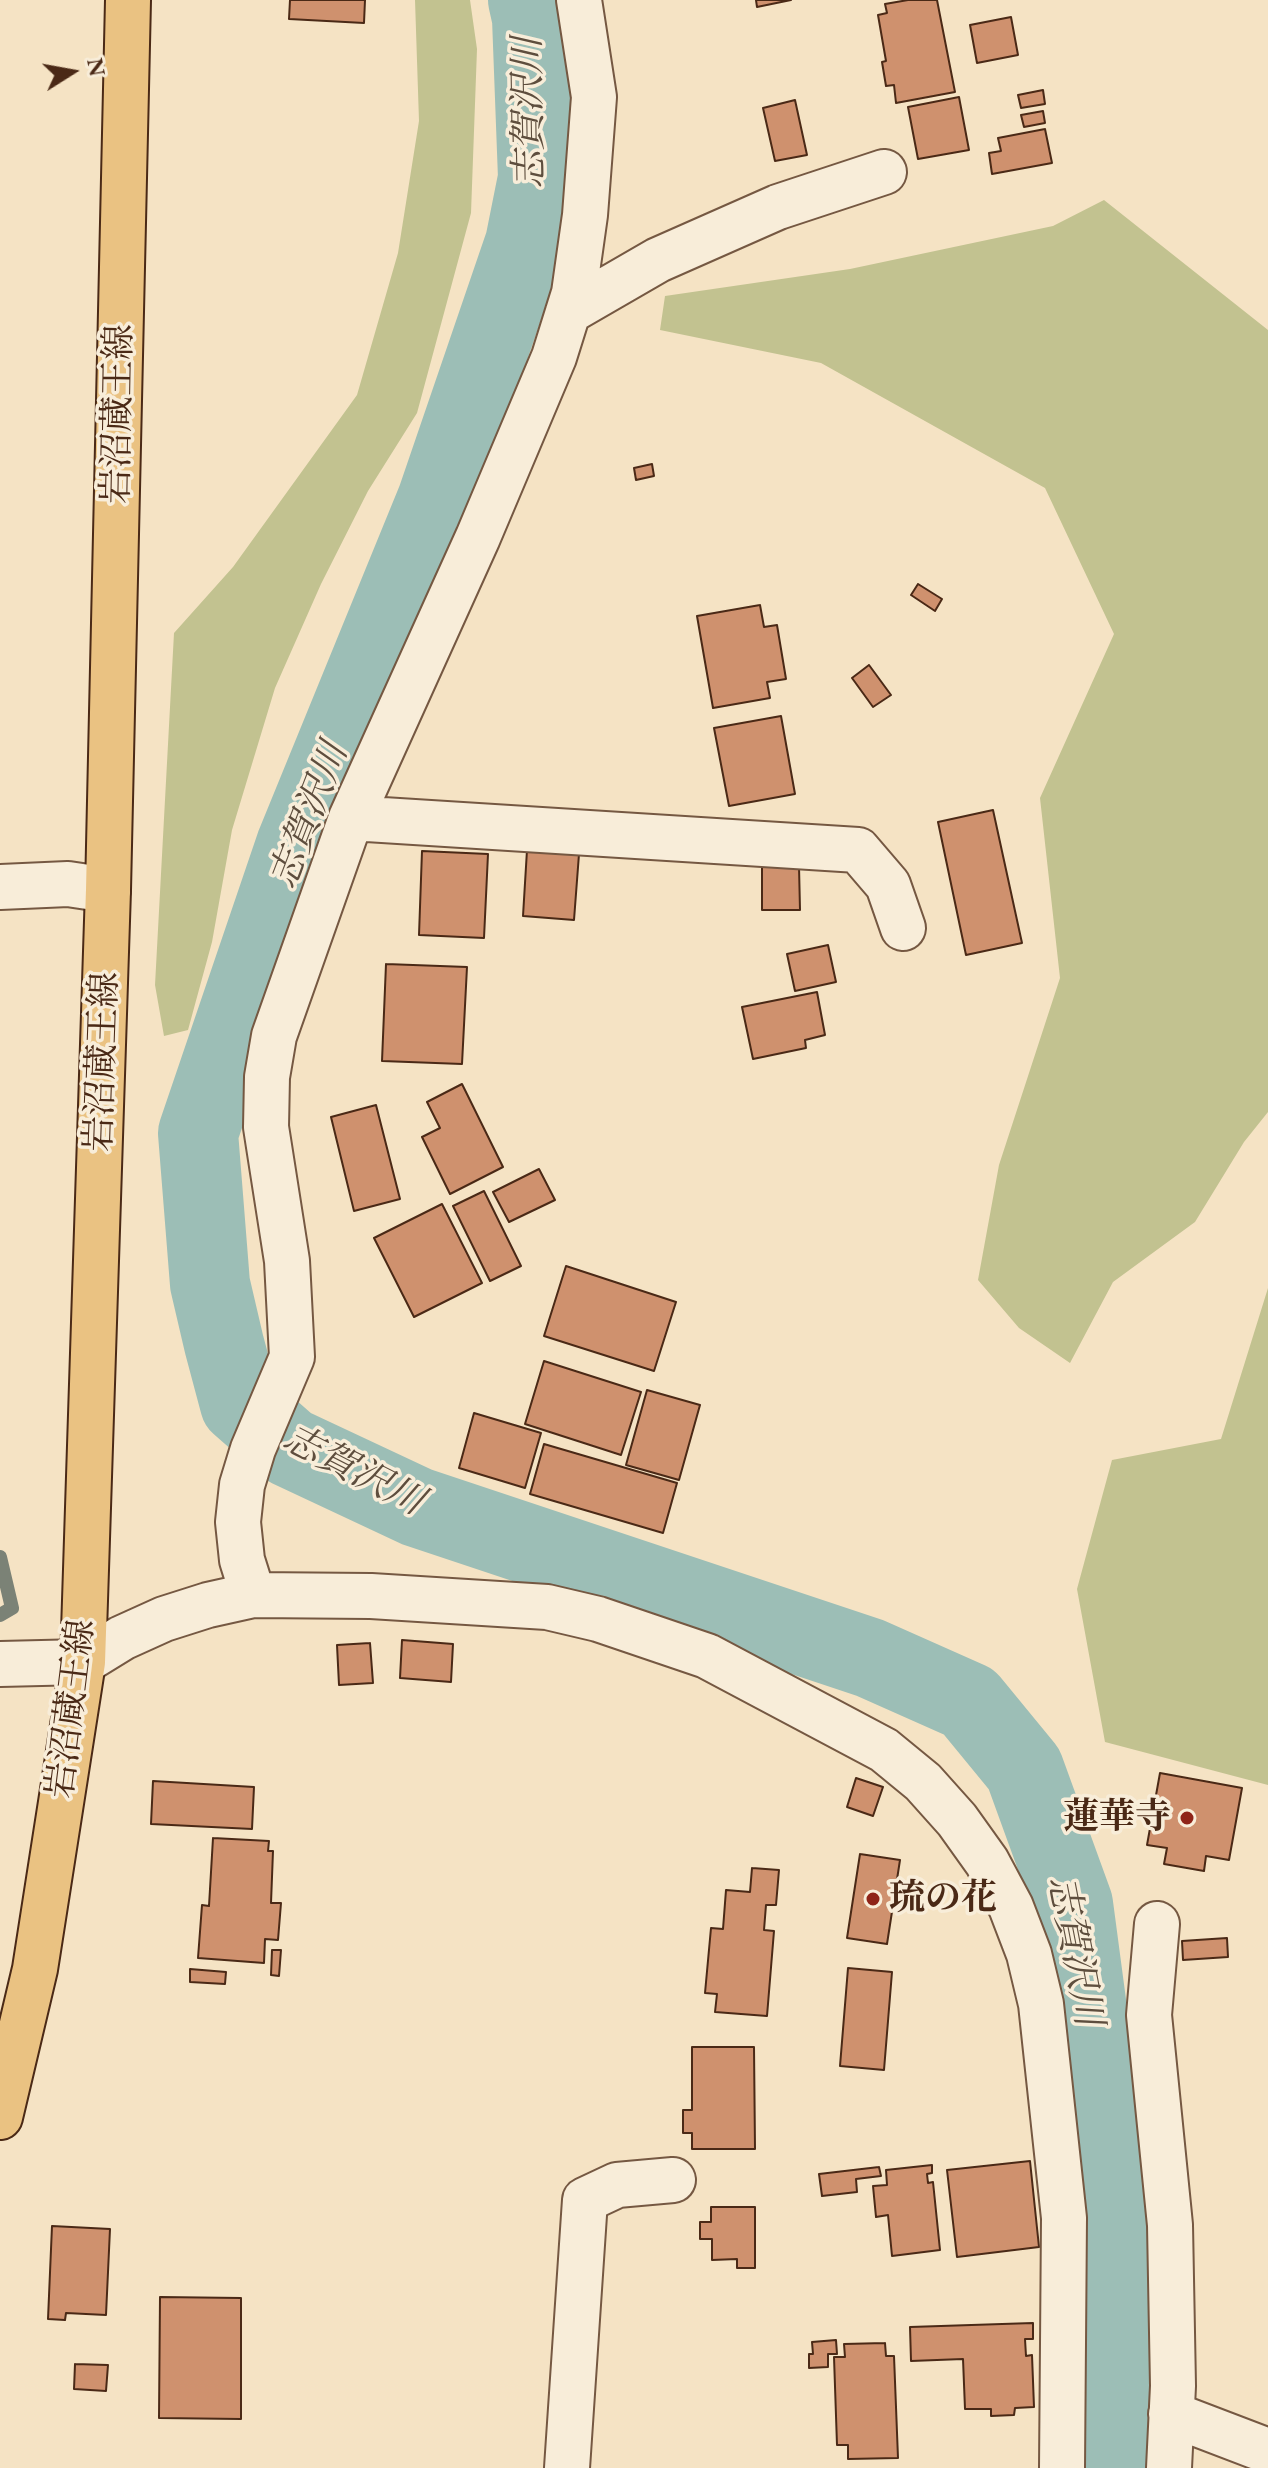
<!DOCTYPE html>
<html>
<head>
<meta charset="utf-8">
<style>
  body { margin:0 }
  #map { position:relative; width:1268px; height:2468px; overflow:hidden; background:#f5e3c4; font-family:"EB Garamond",serif }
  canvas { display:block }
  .north { position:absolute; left:32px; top:32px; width:80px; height:80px; -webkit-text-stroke:6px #f8edd9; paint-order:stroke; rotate:79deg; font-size:22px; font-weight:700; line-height:32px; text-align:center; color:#4a2916 }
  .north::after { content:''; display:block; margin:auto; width:28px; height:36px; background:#4a2916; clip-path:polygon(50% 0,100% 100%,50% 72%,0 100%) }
</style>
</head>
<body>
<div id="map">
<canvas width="1268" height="2468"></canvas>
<div class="north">N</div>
</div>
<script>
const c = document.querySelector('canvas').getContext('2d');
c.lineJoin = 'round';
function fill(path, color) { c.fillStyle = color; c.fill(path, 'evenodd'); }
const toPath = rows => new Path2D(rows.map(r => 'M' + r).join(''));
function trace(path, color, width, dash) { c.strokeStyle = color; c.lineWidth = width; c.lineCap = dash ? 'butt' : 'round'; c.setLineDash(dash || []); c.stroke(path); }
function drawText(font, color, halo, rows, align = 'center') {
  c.font = font + ' "EB Garamond","Noto Serif JP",serif'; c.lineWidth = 7; c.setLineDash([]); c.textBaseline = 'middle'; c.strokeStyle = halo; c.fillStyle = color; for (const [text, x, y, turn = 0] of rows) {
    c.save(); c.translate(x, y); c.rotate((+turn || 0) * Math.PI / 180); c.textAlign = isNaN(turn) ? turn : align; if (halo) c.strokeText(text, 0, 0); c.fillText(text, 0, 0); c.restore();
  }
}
fill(toPath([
  [415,0,470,0,477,49,471,213,417,413,368,491,321,584,275,688,232,830,212,942,188,1030,164,1036,155,985,174,633,233,567,357,395,398,253,419,121],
  [1104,200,1268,330,1268,1112,1244,1142,1195,1222,1113,1282,1070,1363,1019,1328,978,1280,999,1165,1060,978,1040,798,1114,634,1045,488,821,363,660,330,665,296,850,269,1053,226],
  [1268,1288,1268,1785,1105,1742,1077,1589,1112,1460,1221,1439]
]), '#c2c290');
trace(toPath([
  [0,1557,12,1608,0,1615]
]), '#7b8276', 14);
trace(toPath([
  [528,0,532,18,538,178,525,243,437,500,296,845,198,1133,210,1284,224,1344,240,1404,289,1447,417,1507,870,1658,969,1702,1024,1769,1073,1904,1120,2258,1119,2468]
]), '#9cbeb6', 80);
const building = toPath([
  [290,0,365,0,364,23,289,19,290,0],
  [756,0,791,0,757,7,756,0],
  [908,0,937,0,955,92,896,103,894,85,886,86,882,62,886,61,878,15,887,13,885,4,908,0],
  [1011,17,1018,55,977,63,970,25,1011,17],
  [1043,90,1045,104,1021,108,1018,95,1043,90],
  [959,97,969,150,918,159,908,107,959,97],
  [795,100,807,155,775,161,763,108,795,100],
  [1043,111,1045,123,1024,127,1021,115,1043,111],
  [1045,129,1052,163,992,174,989,153,1001,151,998,138,1045,129],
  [652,464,654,476,636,480,634,468,652,464],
  [918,584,942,599,935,611,911,595,918,584],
  [760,605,764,627,777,625,786,679,767,682,770,698,713,708,697,616,760,605],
  [869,665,891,695,873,707,852,678,869,665],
  [781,716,795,794,729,806,714,728,781,716],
  [993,810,1022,943,966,955,938,822,993,810],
  [527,850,579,854,574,920,523,916,527,850],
  [422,851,488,854,484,938,419,935,422,851],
  [799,866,800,910,762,910,762,867,799,866],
  [828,945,836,982,795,991,787,954,828,945],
  [386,964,467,967,462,1064,382,1061,386,964],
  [817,992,825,1035,805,1040,806,1048,753,1059,742,1007,817,992],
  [462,1084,503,1167,450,1194,422,1137,440,1128,427,1102,462,1084],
  [376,1105,400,1199,354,1211,331,1117,376,1105],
  [539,1169,555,1200,509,1222,493,1192,539,1169],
  [484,1191,521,1266,490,1281,453,1206,484,1191],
  [442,1204,482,1283,414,1317,374,1238,442,1204],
  [566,1266,676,1302,654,1371,544,1336,566,1266],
  [544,1361,641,1392,621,1455,525,1424,544,1361],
  [647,1390,700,1405,679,1480,626,1465,647,1390],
  [474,1413,541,1433,525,1488,459,1468,474,1413],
  [544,1444,677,1483,663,1533,530,1494,544,1444],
  [402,1640,453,1644,451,1682,400,1678,402,1640],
  [370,1643,373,1683,339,1685,337,1645,370,1643],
  [1160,1773,1242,1788,1229,1860,1206,1856,1204,1871,1164,1864,1167,1848,1147,1845,1160,1773],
  [856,1778,883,1787,873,1816,847,1807,856,1778],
  [153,1781,254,1787,252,1829,151,1824,153,1781],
  [213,1838,269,1841,268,1851,273,1851,271,1903,281,1903,278,1940,265,1939,264,1963,198,1958,202,1905,209,1906,213,1838],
  [860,1854,900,1860,887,1944,847,1938,860,1854],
  [752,1868,779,1870,776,1905,766,1905,764,1930,774,1931,767,2016,715,2012,717,1994,705,1993,711,1928,723,1929,726,1890,750,1892,752,1868],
  [1227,1938,1228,1957,1183,1960,1182,1941,1227,1938],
  [272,1950,281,1950,279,1976,271,1975,272,1950],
  [848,1968,892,1972,884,2070,840,2066,848,1968],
  [190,1969,226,1972,225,1984,190,1982,190,1969],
  [692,2047,754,2047,755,2149,692,2149,692,2133,683,2133,683,2110,692,2110,692,2047],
  [1030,2161,1039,2247,957,2257,947,2170,1030,2161],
  [932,2165,932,2173,927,2174,928,2183,933,2182,940,2250,892,2256,888,2215,876,2217,873,2186,887,2185,886,2170,932,2165],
  [879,2167,881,2176,856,2179,857,2192,822,2196,819,2174,879,2167],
  [711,2207,755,2207,755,2268,737,2268,737,2259,712,2260,712,2239,700,2239,700,2222,711,2222,711,2207],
  [52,2226,110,2229,106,2315,66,2313,65,2320,48,2319,52,2226],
  [160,2297,241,2298,241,2419,159,2418,160,2297],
  [1033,2323,1033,2339,1025,2339,1026,2356,1032,2355,1034,2407,1015,2408,1014,2415,991,2416,991,2409,965,2409,963,2359,911,2361,910,2327,1033,2323],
  [836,2340,837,2354,828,2354,828,2367,809,2368,809,2354,813,2354,812,2342,836,2340],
  [885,2343,886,2356,894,2356,898,2458,848,2459,848,2445,837,2445,834,2357,845,2357,844,2344,885,2343],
  [75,2364,108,2365,106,2391,74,2389,75,2364]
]);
fill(building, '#cf916e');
trace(building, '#4a2916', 2);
const minor = toPath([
  [568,312,658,260,778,207,884,172],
  [351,818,858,850,888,885,903,928],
  [0,887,68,884,108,890],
  [253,1595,242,1560,238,1522,242,1485,253,1449,292,1357,287,1261,266,1127,267,1077,274,1036,351,818,478,537,554,357,574,293,585,215,594,97,579,0],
  [0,1664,83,1662,122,1638,164,1619,208,1605,253,1595,371,1596,547,1607,598,1619,707,1656,884,1750,923,1782,957,1820,987,1862,1011,1907,1029,1954,1041,2004,1064,2218,1062,2468],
  [1157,1924,1149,2015,1170,2225,1173,2386,1169,2468],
  [1171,2414,1268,2451],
  [567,2468,585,2200,617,2185,673,2180]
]);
const major = toPath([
  [0,2117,35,1969,83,1662,108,890,128,0]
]);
trace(minor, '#755842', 48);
trace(major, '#4a2916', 48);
trace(minor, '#f8edd9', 44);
trace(major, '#eac282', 44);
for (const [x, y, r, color] of [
  [1187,1818,8,"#8f2418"],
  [873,1899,8,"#8f2418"]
]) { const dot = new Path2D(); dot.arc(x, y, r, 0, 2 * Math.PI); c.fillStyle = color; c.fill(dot); trace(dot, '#f8edd9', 3); }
drawText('36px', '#4a2916', '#f8edd9', [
  ["岩沼蔵王線",119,414,-89],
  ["岩沼蔵王線",103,1062,-88],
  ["岩沼蔵王線",72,1709,-83]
]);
drawText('bold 36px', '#4a2916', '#f8edd9', [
  ["蓮華寺",1171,1818],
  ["琉の花",889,1899,"left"]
], 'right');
drawText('italic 38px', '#5e4e3e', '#f8edd9', [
  ["志賀沢川",530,113,-91],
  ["志賀沢川",310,816,-69],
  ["志賀沢川",353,1471,27],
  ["志賀沢川",1074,1951,79]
]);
</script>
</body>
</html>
